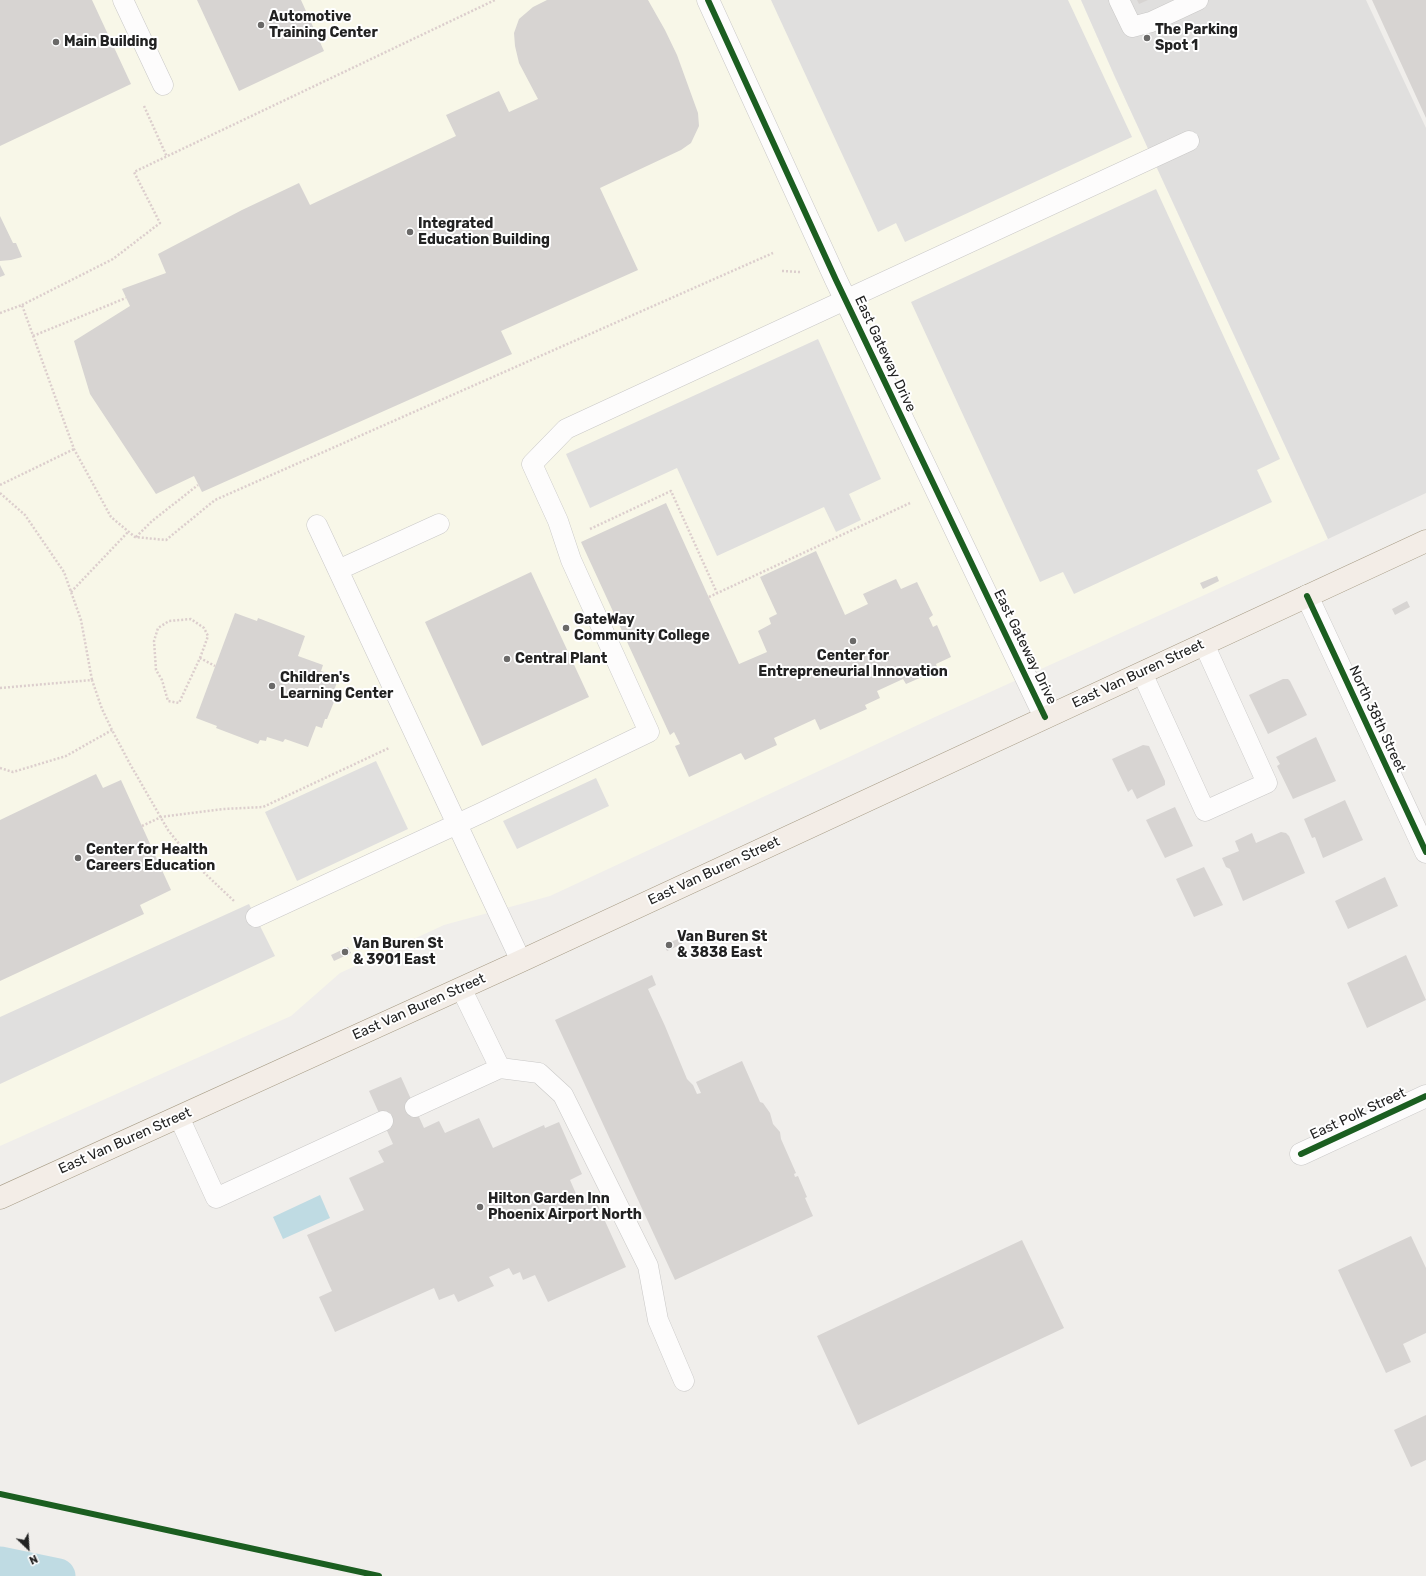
<!DOCTYPE html>
<html>
<head>
<meta charset="utf-8">
<style>
  body { margin:0 }
  #map { position:relative; width:1426px; height:1576px; overflow:hidden; background:#f0eeeb; font-family:Rubik,sans-serif }
  canvas { display:block }
  .north { position:absolute; left:8px; top:1528px; width:40px; height:40px; -webkit-text-stroke:3px #fff; paint-order:stroke; rotate:155deg; font-size:11px; font-weight:700; line-height:16px; text-align:center; color:#222 }
  .north::after { content:''; display:block; margin:auto; width:14px; height:18px; background:#222; clip-path:polygon(50% 0,100% 100%,50% 72%,0 100%) }
</style>
</head>
<body>
<div id="map">
<canvas width="1426" height="1576"></canvas>
<div class="north">N</div>
</div>
<script>
const c = document.querySelector('canvas').getContext('2d');
c.lineJoin = 'round';
function fill(path, color) { c.fillStyle = color; c.fill(path, 'evenodd'); }
const toPath = rows => new Path2D(rows.map(r => 'M' + r).join(''));
function trace(path, color, width, dash) { c.strokeStyle = color; c.lineWidth = width; c.lineCap = dash ? 'butt' : 'round'; c.setLineDash(dash || []); c.stroke(path); }
function drawText(font, color, halo, rows, align = 'center') {
  c.font = font + ' Rubik,sans-serif'; c.lineWidth = 4; c.setLineDash([]); c.textBaseline = 'middle'; c.strokeStyle = halo; c.fillStyle = color; for (const [text, x, y, turn = 0] of rows) {
    c.save(); c.translate(x, y); c.rotate((+turn || 0) * Math.PI / 180); c.textAlign = isNaN(turn) ? turn : align; if (halo) c.strokeText(text, 0, 0); c.fillText(text, 0, 0); c.restore();
  }
}
fill(toPath([
  [0,0,1081,0,1115,77,1328,539,935,717,550,896,444,925,340,973,291,1016,0,1146]
]), '#f8f7e8');
fill(toPath([
  [771,0,1068,0,1132,137,905,242,896,223,878,232],
  [1081,0,1366,0,1426,128,1426,493,1328,539,1115,77],
  [1156,189,1280,459,1257,470,1272,502,1074,594,1063,572,1040,582,911,302],
  [818,339,881,479,849,494,861,520,836,532,824,507,717,556,677,468,590,508,566,454],
  [376,761,408,829,297,881,265,812],
  [596,778,609,806,517,849,503,821],
  [249,904,275,956,0,1084,0,1017]
]), '#e0dfde');
fill(toPath([
  [320,1195,330,1218,283,1239,273,1217]
]), '#bfdbe3');
trace(toPath([
  [0,1564,58,1576]
]), '#bfdbe3', 35);
fill(toPath([
  [0,0,92,0,131,84,0,146],
  [197,0,301,0,324,51,239,91],
  [547,0,648,0,665,30,677,55,698,113,699,126,691,143,681,150,600,188,638,270,501,331,512,354,202,492,194,476,156,494,90,394,74,341,130,306,122,289,166,273,158,254,242,210,299,183,310,205,456,136,446,115,499,91,509,112,538,99,519,63,515,46,514,33,519,19,533,7],
  [1137,0,1148,0,1139,4],
  [1372,0,1426,0,1426,118],
  [0,216,13,243,16,243,22,257,11,260,0,261],
  [0,265,5,275,0,277],
  [666,503,739,664,767,652,758,631,771,624,769,618,777,614,760,577,816,551,845,615,868,604,863,594,896,579,901,589,917,582,933,615,929,618,933,627,937,625,951,657,936,664,938,670,906,684,903,679,877,691,880,698,865,705,867,709,820,730,815,719,774,738,777,745,745,760,741,753,689,777,675,746,680,744,674,732,670,735,581,542],
  [531,572,589,697,482,746,425,622],
  [1217,576,1219,581,1203,589,1200,583],
  [1407,601,1410,607,1395,615,1392,609],
  [235,613,257,621,258,618,305,636,298,656,323,665,321,671,339,677,332,696,336,697,327,719,325,719,322,728,316,726,308,747,285,739,283,742,267,737,266,741,260,740,258,744,216,728,217,726,196,718],
  [1283,679,1288,679,1290,681,1307,715,1268,734,1249,695],
  [1316,737,1336,781,1293,799,1277,766,1280,764,1276,757],
  [1143,745,1149,746,1165,781,1165,785,1137,799,1132,789,1128,792,1112,759],
  [96,774,103,788,121,780,171,890,140,905,144,914,0,981,0,820],
  [1345,800,1363,840,1323,858,1315,837,1312,838,1304,819],
  [1175,807,1193,846,1165,858,1146,820],
  [1281,832,1286,833,1289,836,1305,873,1243,901,1230,869,1226,867,1222,858,1239,851,1235,841,1252,833,1256,843],
  [1204,867,1223,905,1194,917,1176,879],
  [1385,877,1398,906,1348,929,1335,901],
  [680,938,682,944,667,951,664,945],
  [348,947,351,953,334,961,331,955],
  [1406,955,1426,1000,1367,1028,1347,983],
  [652,975,656,985,648,989,665,1026,687,1079,693,1085,697,1094,701,1093,696,1082,742,1061,760,1102,763,1103,770,1113,773,1124,780,1132,781,1139,796,1173,794,1174,795,1177,798,1176,807,1197,805,1198,813,1216,675,1280,555,1020],
  [401,1077,424,1128,439,1121,445,1133,479,1118,493,1148,544,1125,545,1128,559,1122,582,1174,570,1180,580,1203,594,1197,626,1267,548,1302,535,1275,523,1280,520,1272,513,1275,509,1268,489,1277,494,1286,458,1302,454,1294,439,1300,434,1288,335,1332,319,1297,332,1291,307,1235,364,1210,349,1178,384,1162,378,1151,393,1144,369,1091],
  [1411,1236,1426,1268,1426,1333,1403,1344,1411,1362,1386,1373,1338,1270],
  [1022,1240,1064,1328,858,1425,817,1336],
  [1426,1415,1426,1460,1411,1467,1394,1430]
]), '#d7d4d2');
const lane = toPath([
  [123,0,163,85],
  [1119,0,1132,27,1151,22,1198,0],
  [317,525,521,961],
  [338,570,439,524],
  [1142,673,1205,811,1267,783,1204,644],
  [256,917,481,813,649,732,571,560,558,521,532,464,566,429,1189,141],
  [461,988,500,1068],
  [415,1107,500,1068,539,1073,563,1095,648,1266,658,1320,684,1381],
  [179,1117,216,1198,383,1121]
]);
const street = toPath([
  [708,0,836,280,1045,717],
  [1307,596,1426,852],
  [1301,1154,1426,1096]
]);
const primary = toPath([
  [0,1198,521,961,1426,541]
]);
trace(lane, '#c9c8c7', 21);
trace(street, '#c9c8c7', 23);
trace(primary, '#a79c86', 23);
trace(toPath([
  [144,106,167,157],
  [782,271,800,272],
  [22,305,113,259,160,223,134,172,495,0],
  [0,313,22,305,74,449,111,517,135,537,166,540,215,500,773,253],
  [33,336,126,298],
  [0,485,74,449],
  [0,493,25,515,64,572,81,620,92,680],
  [590,529,671,491,717,593],
  [136,537,152,521,198,485],
  [71,592,128,532],
  [709,597,910,503],
  [200,658,208,636,204,628,191,619,169,621,158,628,154,641,156,670,162,680,168,701,179,703,200,658,215,666],
  [0,688,92,680,102,709,112,730,130,764,168,830,196,865,234,901],
  [0,768,13,772,66,756,112,730],
  [142,826,161,817,223,809,263,807,389,748]
]), '#dccecd', 2.5, [2, 2]);
trace(lane, '#fdfcfc', 20);
trace(street, '#fdfcfc', 22);
trace(primary, '#f3ede7', 22);
trace(toPath([
  [708,0,836,280,1045,717],
  [1307,596,1426,852],
  [1301,1154,1426,1096],
  [0,1494,379,1576]
]), '#1b5e20', 6);
for (const [x, y, r, color] of [
  [261,25,4,"#6a6968"],
  [1147,38,4,"#6a6968"],
  [56,42,4,"#6a6968"],
  [410,232,4,"#6a6968"],
  [566,628,4,"#6a6968"],
  [853,641,4,"#6a6968"],
  [507,659,4,"#6a6968"],
  [272,686,4,"#6a6968"],
  [78,858,4,"#6a6968"],
  [669,945,4,"#6a6968"],
  [345,952,4,"#6a6968"],
  [480,1207,4,"#6a6968"]
]) { const dot = new Path2D(); dot.arc(x, y, r, 0, 2 * Math.PI); c.fillStyle = color; c.fill(dot); trace(dot, '#fff', 1.5); }
drawText('bold 14px', '#222', '#fff', [
  ["Automotive",269,17],
  ["Training Center",269,33],
  ["The Parking",1155,30],
  ["Spot 1",1155,46],
  ["Main Building",64,42],
  ["Integrated",418,224],
  ["Education Building",418,240],
  ["GateWay",574,620],
  ["Community College",574,636],
  ["Center for",853,656,"center"],
  ["Entrepreneurial Innovation",853,672,"center"],
  ["Central Plant",515,659],
  ["Children's",280,678],
  ["Learning Center",280,694],
  ["Center for Health",86,850],
  ["Careers Education",86,866],
  ["Van Buren St",677,937],
  ["& 3838 East",677,953],
  ["Van Buren St",353,944],
  ["& 3901 East",353,960],
  ["Hilton Garden Inn",488,1199],
  ["Phoenix Airport North",488,1215]
], 'left');
drawText('14px', '#222', '#fff', [
  ["East Gateway Drive",885,354,65],
  ["East Gateway Drive",1025,647,64],
  ["East Van Buren Street",1138,674,-25],
  ["North 38th Street",1377,719,65],
  ["East Van Buren Street",714,871,-25],
  ["East Van Buren Street",419,1007,-24],
  ["East Polk Street",1358,1114,-25],
  ["East Van Buren Street",125,1141,-24]
]);
</script>
</body>
</html>
